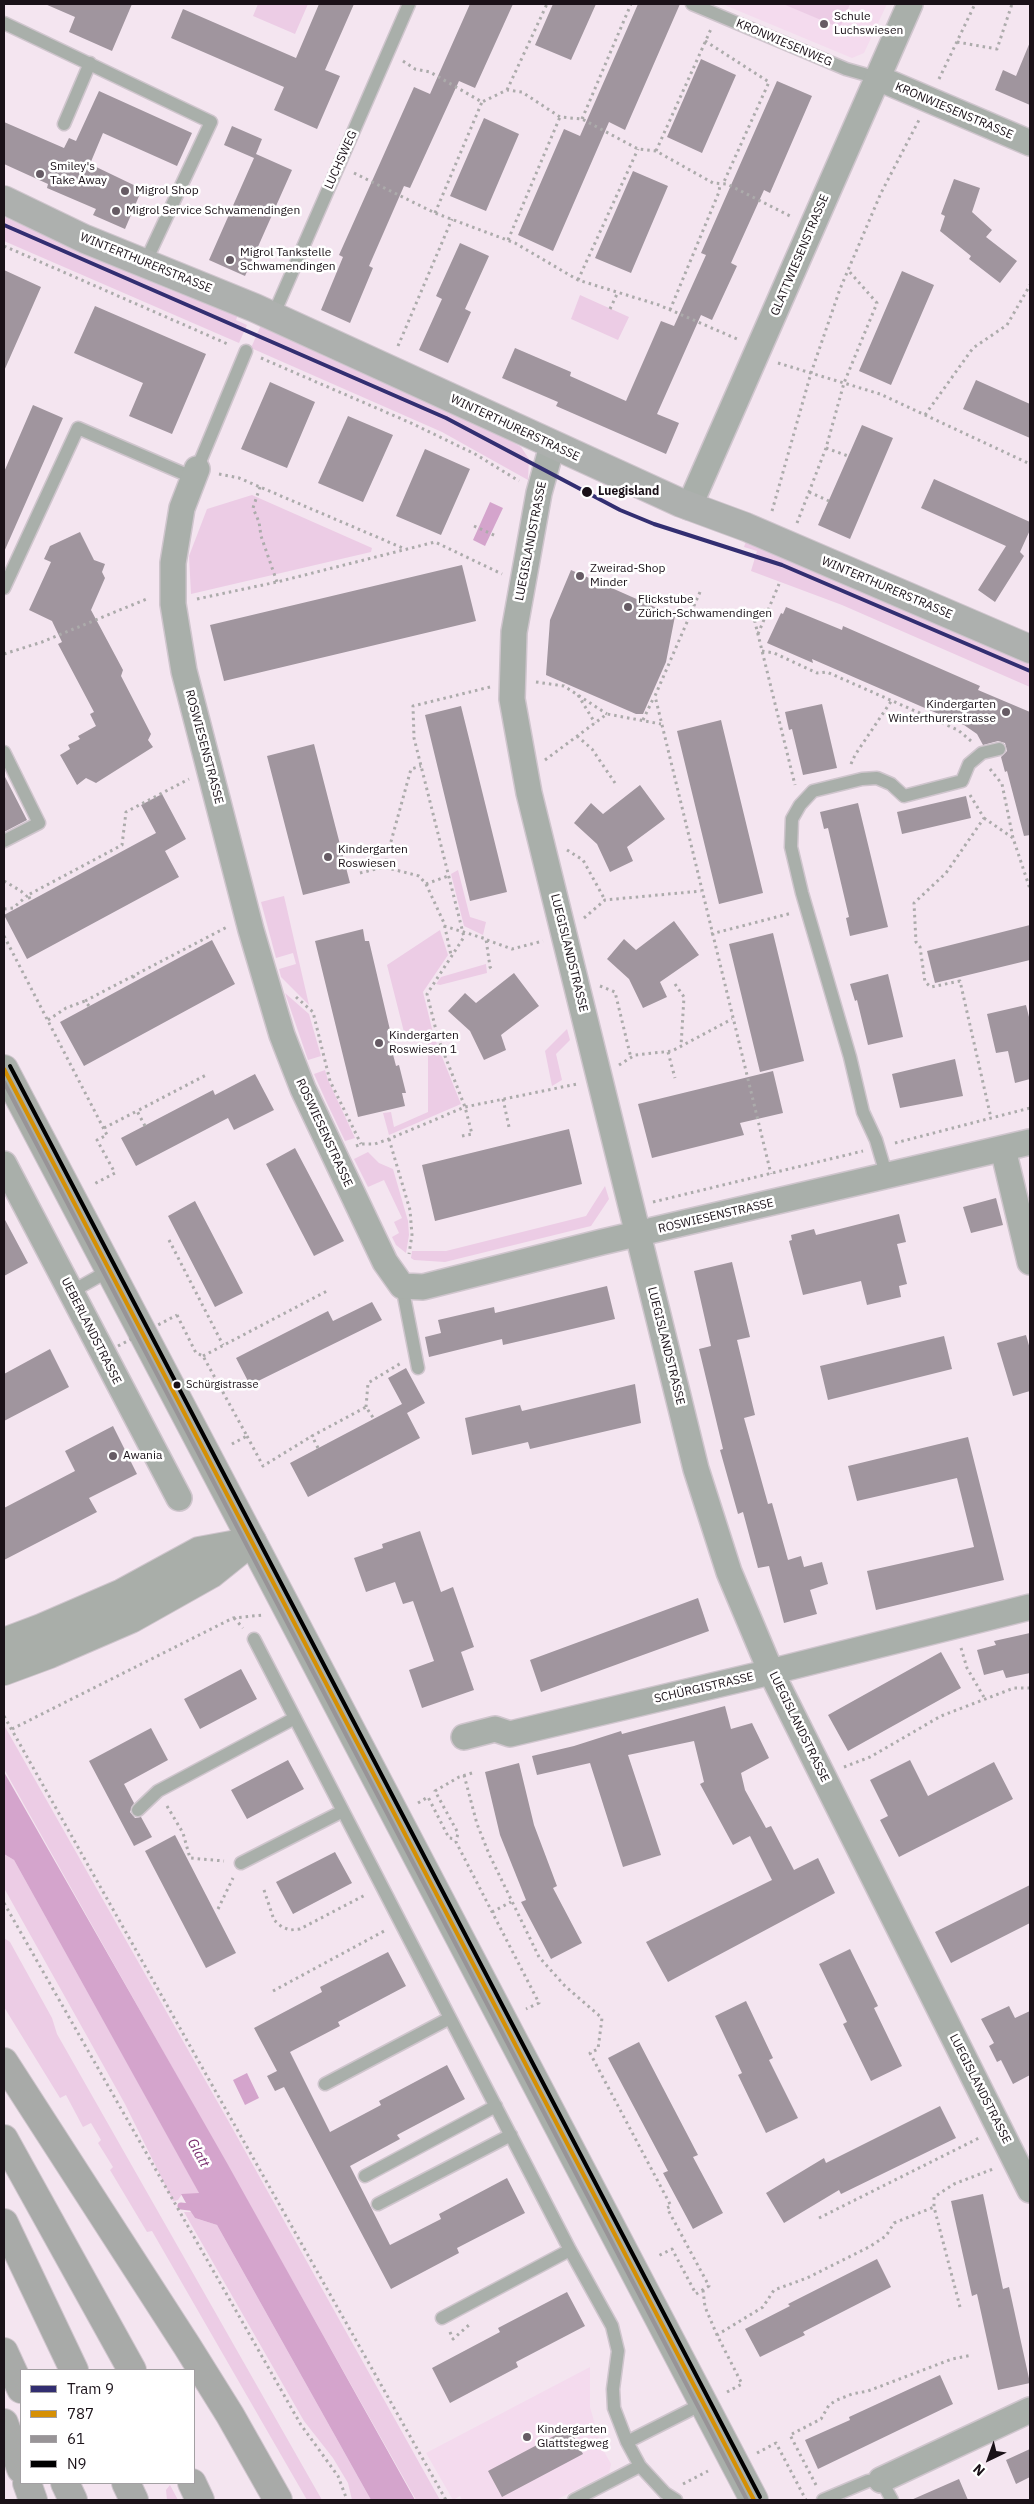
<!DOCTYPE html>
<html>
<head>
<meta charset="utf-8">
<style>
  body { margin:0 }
  #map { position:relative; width:1034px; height:2504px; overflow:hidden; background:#f4e5f0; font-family:"IBM Plex Sans",sans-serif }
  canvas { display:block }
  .frame { position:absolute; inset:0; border:5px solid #1a1118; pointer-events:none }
  .legend { position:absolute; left:20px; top:2369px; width:175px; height:115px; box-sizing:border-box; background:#fff; border:1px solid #a3a0a3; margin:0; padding:6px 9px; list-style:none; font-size:15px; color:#1a1118 }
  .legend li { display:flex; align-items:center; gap:10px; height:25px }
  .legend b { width:25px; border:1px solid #a3a0a3 }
  .north { position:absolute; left:964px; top:2434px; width:50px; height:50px; -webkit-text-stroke:4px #fff; paint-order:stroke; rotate:222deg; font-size:14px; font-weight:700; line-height:20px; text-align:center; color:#1a1118 }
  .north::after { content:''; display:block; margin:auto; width:18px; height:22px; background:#1a1118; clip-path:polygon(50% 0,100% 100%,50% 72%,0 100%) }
</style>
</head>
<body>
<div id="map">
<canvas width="1034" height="2504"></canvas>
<div class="frame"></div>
<ul class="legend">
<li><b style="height:6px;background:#322e71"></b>Tram 9</li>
<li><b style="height:6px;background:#d69004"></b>787</li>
<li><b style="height:6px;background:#989497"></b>61</li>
<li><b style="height:6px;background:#000"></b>N9</li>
</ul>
<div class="north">N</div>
</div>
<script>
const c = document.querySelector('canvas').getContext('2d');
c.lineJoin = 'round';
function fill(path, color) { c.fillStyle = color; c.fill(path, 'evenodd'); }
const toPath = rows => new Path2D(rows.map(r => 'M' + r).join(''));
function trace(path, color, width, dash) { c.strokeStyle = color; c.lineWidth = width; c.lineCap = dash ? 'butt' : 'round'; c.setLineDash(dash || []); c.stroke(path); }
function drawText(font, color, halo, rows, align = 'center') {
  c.font = font + ' "IBM Plex Sans",sans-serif'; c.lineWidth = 5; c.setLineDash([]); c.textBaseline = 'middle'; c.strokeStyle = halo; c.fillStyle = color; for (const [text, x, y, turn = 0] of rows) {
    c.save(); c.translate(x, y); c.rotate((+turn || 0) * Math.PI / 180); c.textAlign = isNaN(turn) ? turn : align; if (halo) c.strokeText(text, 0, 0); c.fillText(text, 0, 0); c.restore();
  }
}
fill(toPath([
  [722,4,887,4,864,53,852,58],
  [590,2367,590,2407,601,2446,611,2464,609,2473,556,2500,462,2500,460,2496,453,2500,426,2453]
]), '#f4dbee');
fill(toPath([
  [258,4,308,4,295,34,253,16],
  [783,4,850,4,840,28],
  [4,217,168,289,238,315,236,320,247,325,239,343,4,241],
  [580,295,629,317,618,340,571,319],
  [261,325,326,357,497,433,521,447,529,459,528,480,442,432,251,348],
  [252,495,372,548,371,552,191,594,189,556,207,509],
  [746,541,1030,664,1030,687,842,605,751,571,757,551,744,547],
  [458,870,470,917,486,922,483,935,464,926,451,874],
  [284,896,309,1005,281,977,279,969,296,964,293,953,276,958,261,902],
  [440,930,448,955,423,992,434,1037,461,1104,389,1135,383,1113,391,1112,394,1127,428,1112,428,1040,405,1036,387,965],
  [486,964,487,973,440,985,436,984,441,977],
  [285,993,309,1014,321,1056,308,1060],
  [567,1029,570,1040,556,1054,562,1080,552,1086,545,1051],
  [325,1070,328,1080,355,1138,345,1141,326,1101,314,1074],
  [368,1152,379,1163,393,1169,408,1221,409,1235,406,1253,396,1245,392,1237,399,1233,394,1222,402,1218,384,1180,368,1187,354,1159],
  [605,1186,609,1199,591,1226,445,1262,414,1260,411,1258,412,1251,446,1251,586,1216],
  [4,1725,230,2124,440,2500,416,2500,4,1769],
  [4,1854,14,1860,200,2194,182,2194,178,2200,173,2201,125,2104,4,1888],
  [4,1938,10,1942,52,2018,57,2034,322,2500,307,2500,152,2231,147,2232,110,2170,113,2167,98,2143,101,2140,91,2123,83,2127,66,2095,60,2098,4,2007],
  [184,2212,191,2212,195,2218,217,2225,371,2500,352,2500,348,2483,333,2458,304,2421],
  [170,2485,178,2500,167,2500,166,2490]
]), '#eccce5');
fill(toPath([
  [490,502,503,508,485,546,473,540],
  [4,1772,227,2163,415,2500,371,2500,217,2225,195,2218,191,2212,181,2194,199,2193,14,1860,4,1854],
  [247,2073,259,2098,245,2105,233,2080]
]), '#d4a4cc');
trace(toPath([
  [181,2206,198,2208]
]), '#d4a4cc', 7);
fill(toPath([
  [45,4,132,4,112,51,69,32,75,17],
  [319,4,354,4,325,70,340,76,317,129,274,110,284,87,171,38,183,9,296,58],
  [470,4,513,4,475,88,459,81,410,188,404,186,369,266,373,268,350,323,321,310,343,257,339,255,414,87,430,94],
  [553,4,596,4,571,60,535,45],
  [638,4,680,4,625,130,609,122,553,251,518,235,564,129,580,136],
  [1030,42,1030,105,995,90,1003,70,1016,76],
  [701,59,736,75,702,153,667,137],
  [777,81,812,96,770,193,764,190,731,263,737,266,712,320,701,315,657,414,679,423,666,454,556,406,558,402,502,378,515,348,571,372,570,376,626,401,661,321,674,326,706,255,701,253],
  [99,91,192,133,177,166,103,133,90,164,142,189,125,229,93,215,96,209,47,188,48,184,4,164,4,122,64,148,69,138,76,141],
  [484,118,519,134,486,211,450,196],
  [232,126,262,139,256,154,292,170,245,276,209,260,254,158,224,145],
  [633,171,668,186,631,273,595,258],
  [954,179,980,188,972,212,992,230,986,237,1017,261,1000,283,969,259,971,256,940,231,945,216,941,214],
  [460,243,489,256,465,309,471,312,448,363,419,350,442,299,436,296],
  [4,270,41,287,4,371],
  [902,271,934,285,891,385,859,371],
  [95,306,206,354,172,434,129,416,143,383,74,353],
  [976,380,1030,404,1030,438,963,409],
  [270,382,315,402,287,468,241,449],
  [33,405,63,418,4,552,4,472],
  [348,416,393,435,363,502,318,483],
  [862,425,893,438,850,539,818,525],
  [425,449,470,469,441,535,396,516],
  [934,479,1030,522,1030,530,1020,552,1024,556,995,602,978,590,1006,546,921,508],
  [80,532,94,560,105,564,102,572,105,578,91,610,123,670,121,676,151,734,148,740,153,747,96,783,86,778,77,785,60,755,70,749,68,745,80,739,78,736,96,726,90,714,94,712,58,644,62,642,52,621,29,610,51,562,44,559,50,546],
  [462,565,476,621,224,681,210,625],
  [571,570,675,616,666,662,643,714,636,714,546,675,550,620],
  [786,607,842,630,843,626,980,686,978,690,1030,712,1030,835,1024,836,1007,771,1005,772,1001,757,1007,751,1005,743,998,741,983,745,977,734,964,725,812,659,813,663,767,643,781,613,783,614],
  [822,704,837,768,803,775,792,729,789,730,785,712],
  [461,706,507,892,470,901,425,715],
  [721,720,763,893,719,904,677,731],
  [314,744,350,883,303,895,267,756],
  [4,775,27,820,4,832],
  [640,785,665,819,627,847,633,861,610,872,597,844,574,823,591,803,603,814],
  [162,794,186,839,165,851,179,877,27,959,4,915,156,833,141,805],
  [966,796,971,818,902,834,897,812],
  [858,803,888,927,850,936,846,918,849,917,828,828,824,829,820,812],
  [674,921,699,955,660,982,667,997,643,1008,629,979,607,959,624,939,636,950],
  [1030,925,1030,960,935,983,927,951],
  [363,929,365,941,369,941,390,1030,387,1031,396,1066,399,1065,406,1093,402,1093,405,1106,358,1117,315,941],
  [773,933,804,1061,760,1072,729,944],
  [212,940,235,984,84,1066,60,1022],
  [514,973,539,1006,501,1035,506,1050,484,1060,470,1031,448,1011,465,993,476,1003],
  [888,974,903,1037,868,1045,857,1000,855,1001,850,984],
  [1026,1005,1030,1021,1030,1079,1015,1083,1008,1051,996,1053,987,1014],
  [955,1059,963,1096,900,1108,892,1074],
  [773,1071,783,1113,740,1123,744,1135,652,1158,638,1104],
  [255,1074,274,1110,234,1130,228,1118,136,1166,121,1138,213,1090,215,1095],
  [569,1129,582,1184,435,1221,422,1165],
  [295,1148,344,1241,314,1256,266,1164],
  [996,1198,1003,1225,971,1233,963,1207],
  [195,1201,243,1293,215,1307,168,1216],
  [899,1214,906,1242,897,1244,907,1284,899,1286,901,1297,867,1305,861,1281,803,1295,789,1241,792,1240,791,1235,814,1229,816,1235],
  [4,1218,28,1263,4,1276],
  [732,1262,750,1337,737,1340,755,1415,744,1418,768,1504,772,1503,788,1560,801,1556,804,1567,822,1562,828,1584,810,1590,817,1614,784,1623,769,1566,758,1568,743,1512,738,1514,720,1450,723,1449,699,1349,711,1346,694,1271],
  [607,1286,615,1319,503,1345,502,1339,429,1357,425,1337,441,1333,438,1320,494,1307,495,1313],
  [372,1302,382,1320,250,1385,236,1358,328,1311,333,1321],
  [1026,1335,1030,1349,1030,1391,1013,1396,997,1343],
  [944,1336,952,1369,828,1400,820,1366],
  [50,1349,69,1387,4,1421,4,1374],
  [406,1368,425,1403,407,1413,420,1438,308,1497,290,1463,402,1404,388,1378],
  [635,1384,641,1423,530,1449,528,1442,472,1455,465,1418,520,1405,522,1411],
  [113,1426,137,1474,89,1498,97,1512,4,1560,4,1508,75,1471,65,1451],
  [968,1437,1004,1580,876,1610,867,1571,974,1547,957,1478,857,1501,848,1466],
  [420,1531,441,1592,453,1587,474,1647,461,1652,474,1690,422,1708,409,1670,434,1661,413,1601,403,1604,395,1582,366,1592,354,1558,383,1548,382,1544],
  [698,1598,709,1631,541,1692,530,1660],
  [1030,1633,1030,1673,1006,1678,1003,1670,984,1675,977,1650,996,1645,994,1641],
  [941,1652,961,1688,848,1751,828,1715],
  [241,1669,257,1699,200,1729,184,1699],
  [725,1706,731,1729,752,1723,769,1758,741,1773,745,1790,766,1828,771,1826,794,1870,818,1858,835,1893,668,1982,646,1942,772,1880,750,1836,733,1845,700,1784,704,1782,694,1741,628,1755,661,1855,623,1867,590,1763,537,1775,532,1756,574,1746,621,1731,622,1734],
  [151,1728,168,1760,124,1784,134,1803,130,1812,135,1818,141,1817,152,1837,134,1846,89,1761],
  [288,1760,304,1789,247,1819,231,1790],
  [910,1760,928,1796,994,1762,1013,1799,899,1857,880,1820,888,1816,870,1780],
  [519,1763,534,1825,557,1886,553,1888,582,1943,551,1959,521,1902,526,1900,500,1835,485,1772],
  [175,1835,236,1953,206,1968,145,1851],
  [335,1852,352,1883,293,1914,276,1882],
  [1030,1885,1030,1923,951,1963,935,1932],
  [850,1949,878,2006,874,2008,902,2066,871,2081,843,2024,847,2022,819,1964],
  [388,1952,406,1986,338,2022,340,2026,290,2052,330,2132,381,2105,379,2101,447,2065,465,2099,397,2135,400,2139,350,2166,390,2245,441,2219,439,2214,507,2178,525,2213,457,2248,459,2253,391,2289,284,2087,275,2091,267,2076,277,2071,254,2028,322,1992,320,1987],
  [746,2001,773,2058,769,2060,798,2118,766,2133,738,2075,742,2073,715,2016],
  [1009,2006,1015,2018,1030,2011,1030,2075,1013,2084,1001,2060,997,2062,989,2046,994,2043,981,2019],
  [639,2042,698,2155,693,2157,723,2213,693,2229,663,2173,668,2171,608,2058],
  [940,2106,956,2138,841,2194,839,2190,784,2223,766,2193,824,2158,826,2163],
  [983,2194,1003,2289,1009,2287,1030,2383,998,2390,977,2294,972,2296,951,2201],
  [877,2259,891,2287,803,2332,805,2335,760,2357,745,2329,790,2306,788,2304],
  [567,2292,585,2326,516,2362,518,2367,450,2403,432,2368,500,2332,498,2328],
  [940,2375,953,2404,818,2469,805,2440,850,2420,849,2417],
  [569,2428,583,2454,502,2497,488,2471],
  [1030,2449,1030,2477,1016,2484,1006,2460],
  [959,2479,968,2500,911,2500]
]), '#a0959e');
const service = toPath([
  [692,4,846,69,878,78],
  [4,23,211,122,145,263],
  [64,124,90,63],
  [273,316,409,4],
  [197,469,246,351],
  [4,588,78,428,194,478],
  [4,752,39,823,4,841],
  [887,1177,876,1140,863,1112,850,1057,802,893,791,847,792,819,800,805,813,791,862,779,877,778,891,784,904,796,962,781,969,764,982,753,999,749],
  [402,1286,418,1368],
  [71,1292,110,1270],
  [254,1639,570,2250,612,2326,618,2351,613,2389,614,2408,627,2442,640,2466,665,2493,676,2500],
  [138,1810,158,1791,295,1718],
  [241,1863,343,1811],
  [325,2084,450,2018],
  [365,2176,496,2106],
  [378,2204,511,2135],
  [442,2318,570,2250],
  [627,2442,704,2403],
  [574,2500,640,2466],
  [823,2500,868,2481,881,2480,892,2500]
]);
const minor = toPath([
  [878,78,1030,143],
  [552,446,539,493,514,632,512,699,529,793,696,1469,729,1572,771,1672,1030,2190],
  [197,469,182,508,173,563,173,604,184,671,251,930,282,1035,303,1089,385,1262,402,1286,423,1287,602,1242,1030,1142],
  [689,507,910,4],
  [1003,1149,1030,1262],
  [4,1164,179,1498],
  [464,1737,495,1729,510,1734,758,1675,1030,1607],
  [881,2480,1030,2410]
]);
const tertiary = toPath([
  [252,1541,754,2500]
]);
const secondary = toPath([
  [4,1069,252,1541],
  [4,1642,41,1628,122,1593,199,1551,248,1542],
  [4,1671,50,1654,131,1619,211,1574,252,1541]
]);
const primary = toPath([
  [4,200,85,239,255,308,681,503,746,527,1030,649]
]);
const motorway = toPath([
  [4,2062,187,2346,230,2415,278,2500],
  [4,2139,132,2370],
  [4,2223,74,2370],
  [4,2352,21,2389],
  [4,2423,21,2469],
  [27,2483,33,2500],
  [65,2483,73,2500],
  [126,2483,134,2500],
  [192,2483,200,2500]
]);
trace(service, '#cfc5cd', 15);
trace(minor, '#cfc5cd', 28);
trace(tertiary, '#cfc5cd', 30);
trace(secondary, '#cfc5cd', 30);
trace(primary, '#cfc5cd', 30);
trace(motorway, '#cfc5cd', 30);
trace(toPath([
  [705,41,769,82,723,184],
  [957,42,997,49,1012,4],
  [403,61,415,69,430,72,482,102,507,90,522,92,560,117,582,119,638,149,656,151,713,183,727,184,792,217],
  [939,79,975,4],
  [507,90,547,4],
  [582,119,631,4],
  [656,151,711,29],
  [354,173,435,213,515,243,578,280,659,305,737,339],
  [435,213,482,102],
  [508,240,560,117],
  [4,246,230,345],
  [578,280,638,149],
  [610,309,618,292],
  [670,310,719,192,720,184],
  [398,346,452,219],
  [261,358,411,423,475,454,519,481],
  [778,363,880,394,1030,464],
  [925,415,973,348,1007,325,1030,285],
  [826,448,848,456],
  [219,474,239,478,405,549],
  [260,487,253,508,259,522,261,536,277,582],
  [809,492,829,501],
  [772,511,811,373,840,289,881,193,919,120],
  [797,523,826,448,844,383,877,303,848,270],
  [474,526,496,536],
  [700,592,655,696,771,1174],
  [197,599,277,582,435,542,502,574],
  [753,614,795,785],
  [758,634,779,584],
  [762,651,774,653,817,673,827,672,958,730,971,741],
  [4,654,42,642,149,598],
  [536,682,564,686,607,714],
  [578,695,595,723],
  [643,720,654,697],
  [577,736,592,749,615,783],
  [545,760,607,714,661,724],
  [851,764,855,755,892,700],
  [990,769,1002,784,1013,838],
  [970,795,984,818,946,873,914,903,916,942,920,947,925,982,931,987,960,981,991,1118],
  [984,818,1013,838,1030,889],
  [567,850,583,860,605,900],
  [384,867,411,769,421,766],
  [360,873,384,867,419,876,426,884,444,923,451,955],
  [4,881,21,891,25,896],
  [426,884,448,876],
  [30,899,28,895,122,845,126,812,189,779],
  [4,909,13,908,28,895],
  [584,918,605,900,701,891],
  [444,926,486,939,490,967,493,971],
  [711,934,792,913],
  [4,936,107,1135,97,1140,115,1173,94,1184],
  [487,940,512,949,543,941],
  [133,976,136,981],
  [675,984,684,997,681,1046],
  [600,986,615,992,631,1058],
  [296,997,313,1012,330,1081,361,1144],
  [89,1006,85,1001,227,927],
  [48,1020,66,1008,85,1001],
  [668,1052,675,1078],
  [619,1065,635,1055,672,1051,732,1019],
  [503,1099,509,1127],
  [145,1126,137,1111,208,1074],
  [104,1128,137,1111],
  [462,1136,472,1134,465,1107,438,1038,427,994,464,937,414,738,413,706,490,687],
  [389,1139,410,1210,412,1235,409,1254],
  [895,1143,1030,1108],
  [356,1146,361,1144,375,1144,389,1139,465,1107,577,1084],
  [653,1202,863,1151],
  [169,1240,223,1345],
  [177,1315,196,1353,203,1356,247,1436,230,1445],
  [203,1356,327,1291],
  [366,1407,368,1383,401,1363],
  [247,1436,263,1466,312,1436],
  [318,1448,312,1436,366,1407,374,1419],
  [234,1618,243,1628],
  [961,1648,967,1668,985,1699],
  [4,1716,446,2500],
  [12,1729,233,1618,263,1615],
  [844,1767,870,1757,941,1716,1014,1688,1030,1688],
  [472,1773,459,1777,435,1791,458,1833,456,1842,539,2003,526,2009],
  [464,1775,477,1824,489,1854,539,1957,565,1986,602,2018,598,2049,590,2053,671,2206,667,2208,709,2286,696,2294,672,2249,656,2257],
  [418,1803,428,1797,449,1838,456,1839],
  [167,1806,183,1833,190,1858,224,1861],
  [264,1890,274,1920,282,1927,290,1930,300,1929,367,1894],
  [4,1903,301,2425,338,2476,347,2500],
  [218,1909,233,1878],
  [492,1912,511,1902],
  [273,1991,386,1930],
  [819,2218,979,2138],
  [703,2290,705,2307,717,2335],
  [960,2307,934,2207,934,2197,954,2184,993,2169],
  [450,2332,453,2339,469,2325],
  [727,2392,742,2384,717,2335,763,2307,774,2290,807,2278,869,2247,886,2236,894,2223,934,2207],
  [757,2453,776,2443,806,2500],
  [683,2484,708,2471],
  [816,2485,790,2435,821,2419,829,2405,837,2400,852,2394,868,2391,952,2359,972,2355]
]), '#acabab', 3, [2.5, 4]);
trace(service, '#a9afaa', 12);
trace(minor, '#a9afaa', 25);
trace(tertiary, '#a9afaa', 28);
trace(secondary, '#a9aea9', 28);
trace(primary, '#adb0ae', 28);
trace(motorway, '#a8aaa8', 28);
trace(toPath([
  [118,1346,177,1315]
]), '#acabab', 3, [2.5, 4]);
trace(toPath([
  [4,1069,754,2500]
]), '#d69004', 4);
trace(toPath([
  [4,1082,747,2500]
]), '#989497', 4);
trace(toPath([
  [10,1066,760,2497]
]), '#000', 4);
trace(toPath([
  [4,225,446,418,620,510,654,524,782,565,1030,671]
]), '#322e71', 4);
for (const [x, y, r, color] of [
  [824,24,5,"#665b64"],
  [40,174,5,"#665b64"],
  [125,191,5,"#665b64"],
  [116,211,5,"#665b64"],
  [230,260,5,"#665b64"],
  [587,492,6,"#1a1118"],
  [580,576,5,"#665b64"],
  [628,607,5,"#665b64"],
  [1006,712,5,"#665b64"],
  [328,857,5,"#665b64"],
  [379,1043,5,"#665b64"],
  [177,1385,4.5,"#1a1118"],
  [113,1456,5,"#665b64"],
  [527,2437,5,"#665b64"]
]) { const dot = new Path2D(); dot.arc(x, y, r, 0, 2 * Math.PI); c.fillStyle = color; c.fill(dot); trace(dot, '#fff', 2); }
drawText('11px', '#1a1118', '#fff', [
  ["Schürgistrasse",186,1385]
], 'left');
drawText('12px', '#1a1118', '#fff', [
  ["Schule",834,17],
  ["Luchswiesen",834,31],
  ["Smiley's",50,167],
  ["Take Away",50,181],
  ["Migrol Shop",135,191],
  ["Migrol Service Schwamendingen",126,211],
  ["Migrol Tankstelle",240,253],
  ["Schwamendingen",240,267],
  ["Zweirad-Shop",590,569],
  ["Minder",590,583],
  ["Flickstube",638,600],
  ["Zürich-Schwamendingen",638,614],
  ["Kindergarten",996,705,"right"],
  ["Winterthurerstrasse",996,719,"right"],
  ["Kindergarten",338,850],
  ["Roswiesen",338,864],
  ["Kindergarten",389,1036],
  ["Roswiesen 1",389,1050],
  ["Awania",123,1456],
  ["Kindergarten",537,2430],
  ["Glattstegweg",537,2444]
], 'left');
drawText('12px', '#1a1118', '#fff', [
  ["KRONWIESENWEG",784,43,23],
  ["KRONWIESENSTRASSE",954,111,23],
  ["LUCHSWEG",341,160,-66],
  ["GLATTWIESENSTRASSE",800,255,-67],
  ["WINTERTHURERSTRASSE",146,263,22],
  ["WINTERTHURERSTRASSE",515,428,25],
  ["LUEGISLANDSTRASSE",531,541,-79],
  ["WINTERTHURERSTRASSE",887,588,23],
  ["ROSWIESENSTRASSE",204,747,75],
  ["LUEGISLANDSTRASSE",569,953,76],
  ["ROSWIESENSTRASSE",324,1133,65],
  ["ROSWIESENSTRASSE",716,1216,-13],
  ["UEBERLANDSTRASSE",91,1331,63],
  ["LUEGISLANDSTRASSE",666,1346,76],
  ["SCHÜRGISTRASSE",704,1688,-13],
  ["LUEGISLANDSTRASSE",799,1727,64],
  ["LUEGISLANDSTRASSE",980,2089,63]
]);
drawText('bold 12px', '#1a1118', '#fff', [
  ["Luegisland",598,492]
], 'left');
drawText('italic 14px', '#7a2e6f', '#fff', [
  ["Glatt",198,2153,61]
]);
</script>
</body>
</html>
